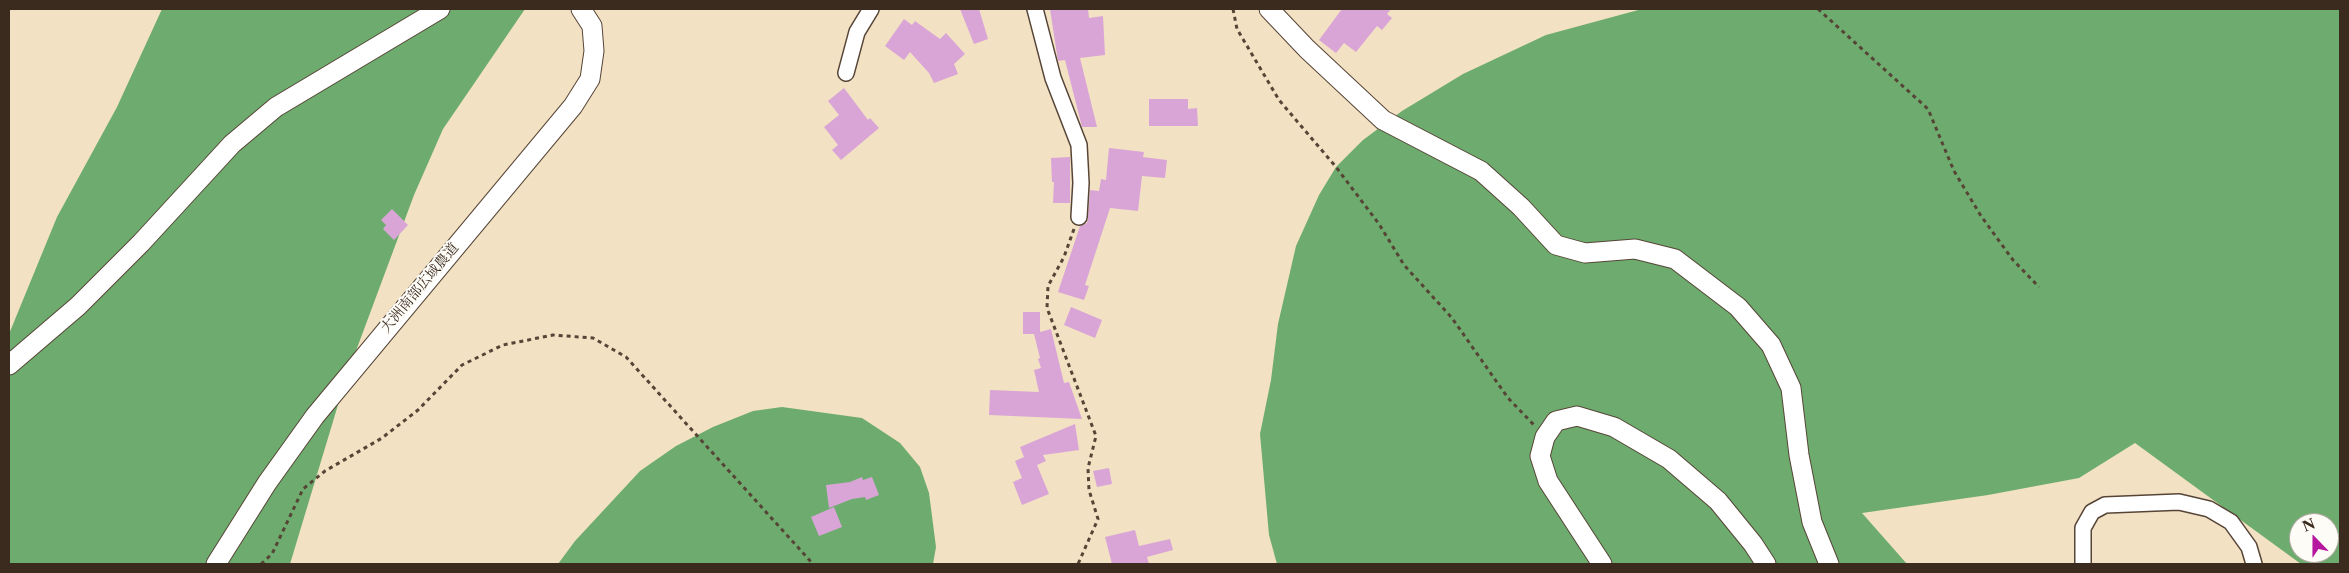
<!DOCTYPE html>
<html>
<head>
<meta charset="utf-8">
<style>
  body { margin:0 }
  #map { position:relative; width:2349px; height:573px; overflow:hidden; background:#f2e1c3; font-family:"Libre Caslon Text",serif }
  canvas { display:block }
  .frame { position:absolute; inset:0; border:10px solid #3b2a1e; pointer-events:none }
  .north { position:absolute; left:2289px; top:513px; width:50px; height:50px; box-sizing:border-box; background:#fdfcf7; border:1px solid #afa8a0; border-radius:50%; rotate:338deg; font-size:14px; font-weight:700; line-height:20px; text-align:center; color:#3b2a1e }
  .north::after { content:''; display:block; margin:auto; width:18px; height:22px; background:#b5179e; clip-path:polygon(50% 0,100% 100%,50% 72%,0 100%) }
</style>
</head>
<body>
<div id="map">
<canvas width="2349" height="573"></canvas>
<div class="frame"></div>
<div class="north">N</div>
</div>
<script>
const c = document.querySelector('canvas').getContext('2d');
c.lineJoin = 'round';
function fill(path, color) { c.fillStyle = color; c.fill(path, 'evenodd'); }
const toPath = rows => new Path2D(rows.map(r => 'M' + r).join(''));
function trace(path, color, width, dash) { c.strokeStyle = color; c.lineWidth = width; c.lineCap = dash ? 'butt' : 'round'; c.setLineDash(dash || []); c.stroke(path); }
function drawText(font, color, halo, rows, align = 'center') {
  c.font = font + ' "Libre Caslon Text","Noto Serif JP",serif'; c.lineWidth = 4; c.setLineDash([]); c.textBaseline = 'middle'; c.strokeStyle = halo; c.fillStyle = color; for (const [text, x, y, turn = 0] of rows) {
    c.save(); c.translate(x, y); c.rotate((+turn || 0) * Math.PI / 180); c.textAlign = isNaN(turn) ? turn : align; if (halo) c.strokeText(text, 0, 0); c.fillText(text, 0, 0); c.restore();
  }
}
fill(toPath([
  [162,9,525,9,443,129,414,195,347,375,290,564,9,564,9,334,57,217,117,107],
  [1642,9,2340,9,2340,564,2301,564,2135,443,2079,478,1988,495,1862,513,1907,564,1277,564,1269,535,1260,434,1271,380,1278,324,1296,246,1319,195,1336,167,1363,140,1402,111,1463,74,1546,35],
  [2299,523,2329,523,2329,553,2299,553],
  [782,407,862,418,900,443,920,467,929,493,936,547,933,564,558,564,575,541,640,471,676,446,713,427,753,411]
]), '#6dac6e');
fill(toPath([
  [960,9,979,9,988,39,974,44],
  [1050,9,1088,9,1089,18,1103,16,1105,55,1080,58,1097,127,1082,127,1065,60,1058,61],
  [1342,9,1391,9,1387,14,1392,18,1382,30,1377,26,1356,52,1344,43,1336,53,1319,40],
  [904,19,912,25,915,21,940,39,946,33,965,54,954,64,958,74,934,83,929,73,910,52,904,60,885,46],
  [844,88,868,120,870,118,879,128,841,160,832,150,838,145,824,127,839,115,828,101],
  [1149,99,1188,99,1188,109,1197,108,1198,126,1149,126],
  [1109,148,1144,152,1143,157,1167,160,1165,178,1142,176,1138,211,1110,208,1085,285,1089,286,1084,300,1058,292,1080,226,1087,223,1088,218,1090,190,1099,191,1101,179,1106,180],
  [1070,157,1070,203,1053,203,1054,182,1052,182,1051,158],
  [392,209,408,225,394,240,383,229,386,225,381,220],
  [1071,307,1102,320,1095,338,1064,325],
  [1023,312,1040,312,1040,332,1051,329,1064,383,1069,382,1082,419,989,415,990,390,1039,392,1034,370,1041,368,1038,359,1040,358,1034,334,1023,334],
  [1075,424,1079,450,1043,455,1046,461,1037,465,1049,494,1022,505,1013,482,1022,478,1015,461,1024,457,1020,447],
  [1109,468,1112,484,1097,487,1093,471],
  [862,477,863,480,872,477,879,495,866,500,865,497,852,499,829,508,826,485,850,482],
  [834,507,842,527,819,536,811,517],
  [1135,530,1139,546,1170,539,1173,550,1147,557,1149,564,1112,564,1105,537]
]), '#d9a5d7');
const minor = toPath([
  [1035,9,1053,78,1079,145,1081,183,1079,217],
  [846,73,857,32,871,9],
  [2083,564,2083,528,2092,512,2105,505,2179,502,2209,509,2231,522,2249,547,2254,564]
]);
const tertiary = toPath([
  [1269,9,1307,49,1383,120,1481,171,1521,207,1556,245,1585,253,1635,249,1675,259,1738,307,1771,345,1791,388,1799,455,1812,522,1829,564],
  [9,365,78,306,141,243,232,144,276,107,440,9],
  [216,564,267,483,315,416,573,106,590,79,594,51,592,26,581,9],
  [1602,564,1548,481,1540,456,1545,437,1556,421,1577,416,1614,427,1669,459,1718,501,1753,544,1766,564]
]);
trace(minor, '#564537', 18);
trace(tertiary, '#564537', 21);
trace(toPath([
  [1233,9,1237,29,1279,100,1336,167,1379,224,1404,265,1452,318,1508,398,1534,425],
  [1818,9,1928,109,1954,171,1981,216,2013,260,2039,287],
  [1074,229,1064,257,1048,286,1047,308,1096,436,1088,468,1089,490,1098,519,1078,564],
  [261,564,272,554,303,489,325,471,382,438,418,410,462,365,503,345,553,335,593,338,626,357,813,564]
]), '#564537', 3, [4, 4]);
trace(minor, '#fff', 15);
trace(tertiary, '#fff', 19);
drawText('14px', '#3b2a1e', '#fdfcf7', [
  ["大洲南部広域農道",420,288,-50]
]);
</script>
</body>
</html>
